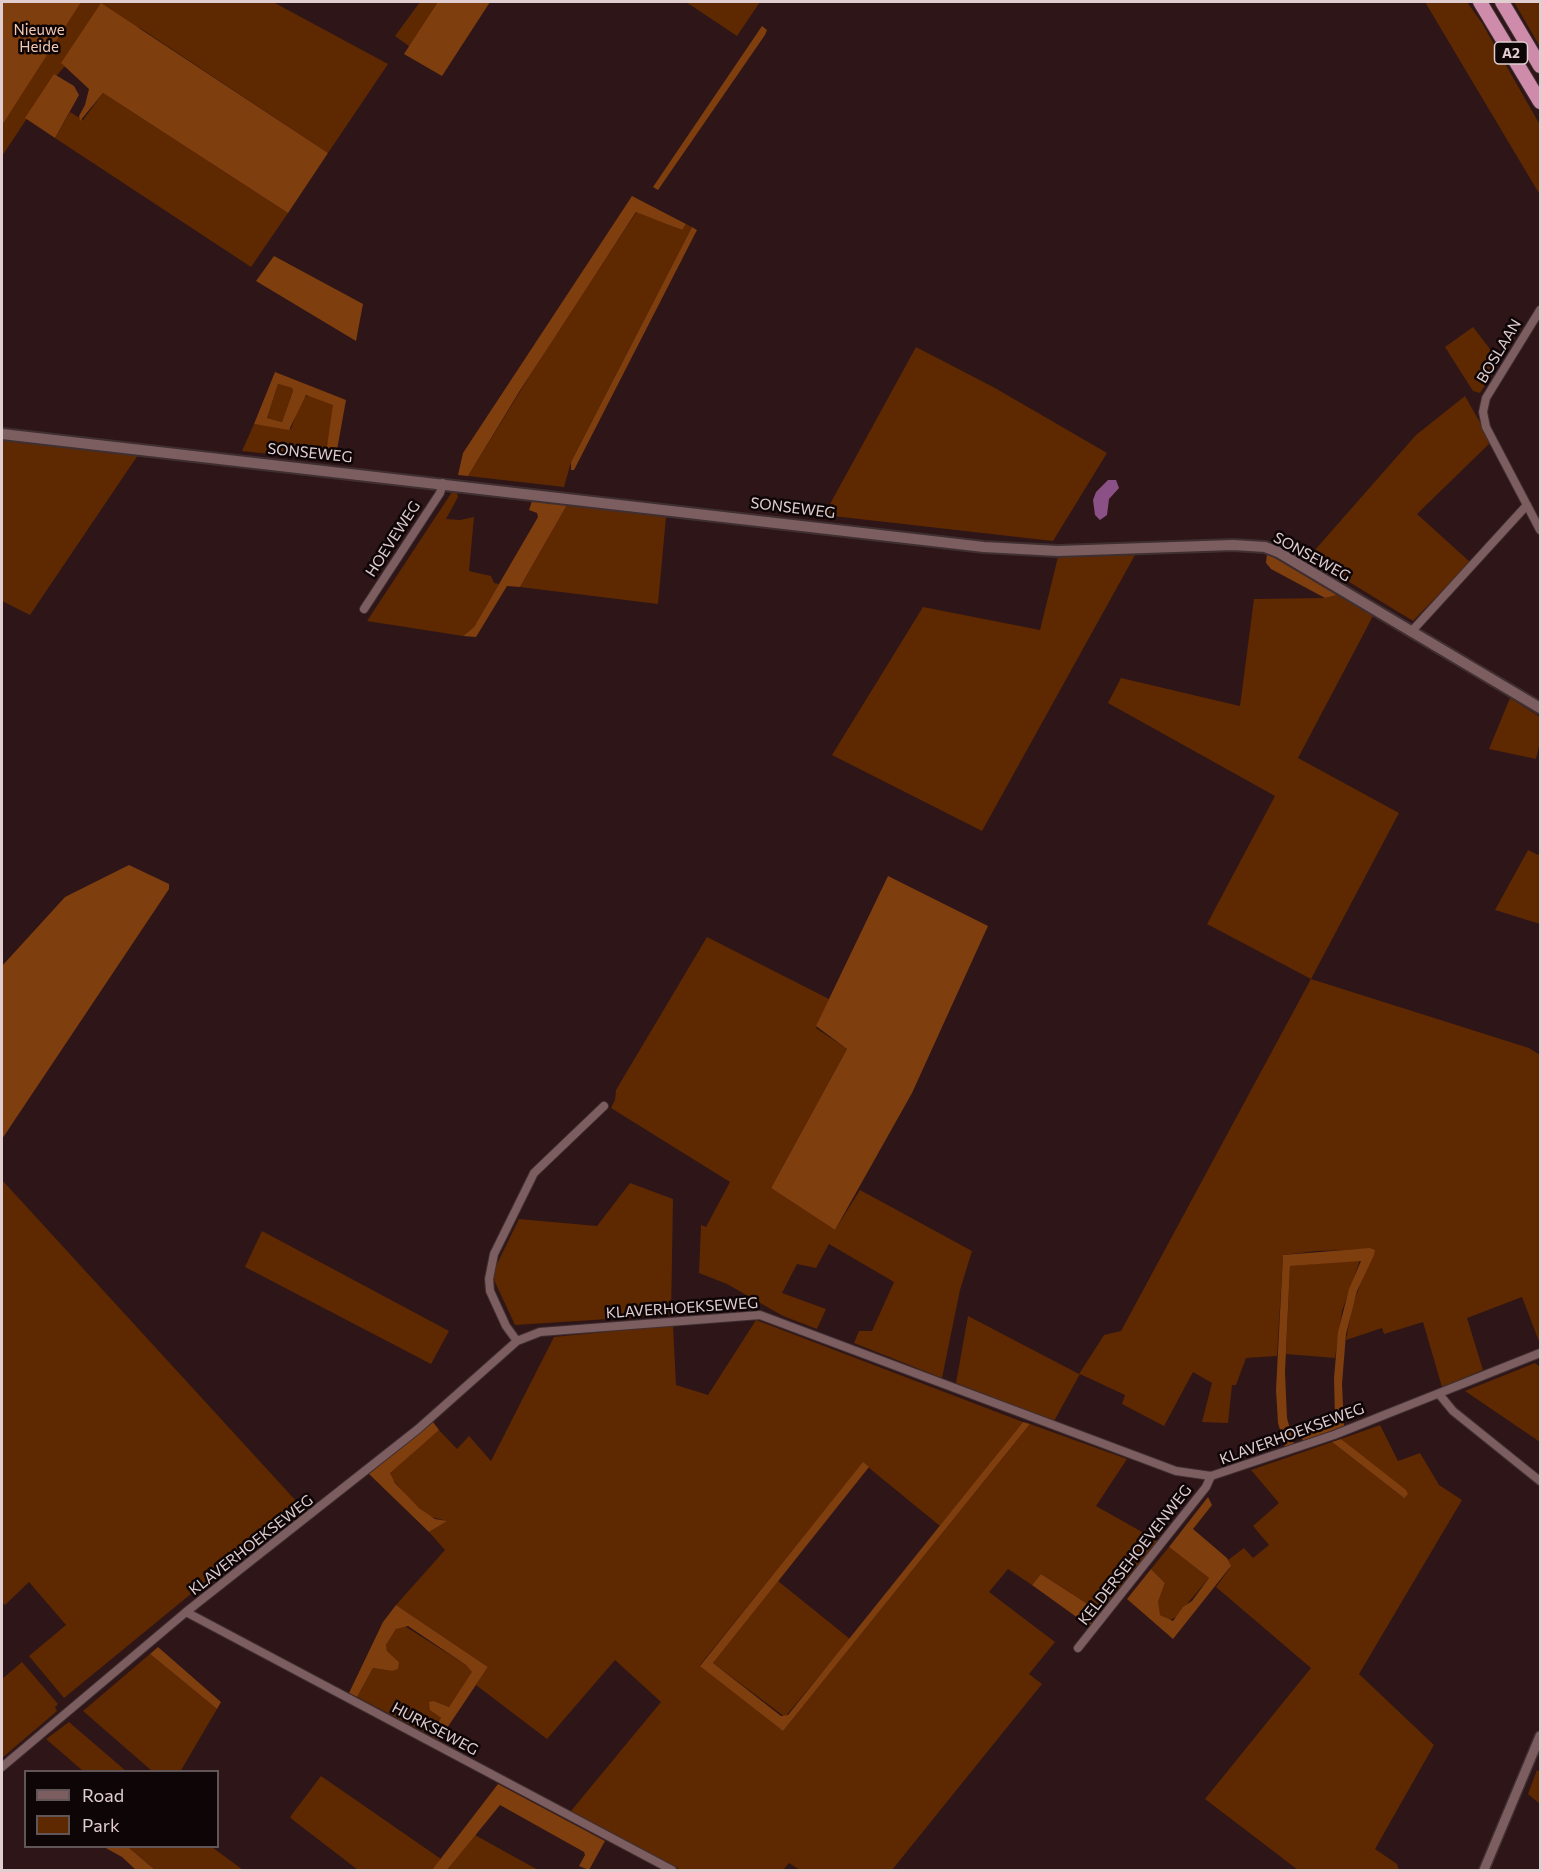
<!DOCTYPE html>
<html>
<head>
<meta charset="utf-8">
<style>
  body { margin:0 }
  #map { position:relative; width:1542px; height:1872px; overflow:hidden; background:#2d1518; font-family:Commissioner,sans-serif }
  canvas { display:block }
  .frame { position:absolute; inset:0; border:3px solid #e0ced0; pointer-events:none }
  .legend { position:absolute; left:24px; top:1770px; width:195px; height:78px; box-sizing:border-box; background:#0e0506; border:2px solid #625557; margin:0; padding:8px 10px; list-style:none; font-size:18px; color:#e0ced0 }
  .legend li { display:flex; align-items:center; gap:12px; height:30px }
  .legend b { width:30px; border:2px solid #625557 }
</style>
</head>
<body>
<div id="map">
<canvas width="1542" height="1872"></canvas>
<div class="frame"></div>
<ul class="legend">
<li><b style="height:8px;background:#7c5e61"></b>Road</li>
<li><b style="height:16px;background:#5e2900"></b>Park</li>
</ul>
</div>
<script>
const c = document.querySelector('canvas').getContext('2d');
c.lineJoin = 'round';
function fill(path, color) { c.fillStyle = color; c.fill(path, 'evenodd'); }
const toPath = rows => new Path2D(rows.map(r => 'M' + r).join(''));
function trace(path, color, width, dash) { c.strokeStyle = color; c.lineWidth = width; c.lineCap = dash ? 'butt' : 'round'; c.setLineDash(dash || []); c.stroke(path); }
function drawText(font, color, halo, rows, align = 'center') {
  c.font = font + ' Commissioner,sans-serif'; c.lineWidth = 5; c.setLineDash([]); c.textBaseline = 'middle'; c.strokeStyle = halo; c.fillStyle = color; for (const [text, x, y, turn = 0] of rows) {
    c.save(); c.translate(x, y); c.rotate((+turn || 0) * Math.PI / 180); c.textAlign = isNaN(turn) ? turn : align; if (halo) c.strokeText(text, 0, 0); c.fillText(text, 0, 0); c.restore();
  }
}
fill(toPath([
  [2,2,273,2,388,64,328,153,140,28,104,21,52,81,2,156],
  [420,2,484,2,442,70,395,36],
  [686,2,760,2,737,36],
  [1425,2,1467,2,1482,23,1540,125,1540,195],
  [1514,2,1540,2,1540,47,1532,33],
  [103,93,288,213,251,267,55,138,70,112,83,120],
  [638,210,681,230,686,224,692,227,571,462,564,487,468,476,561,325],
  [1473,327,1500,362,1480,393,1473,391,1445,347],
  [916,347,995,388,1107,453,1053,541,824,515],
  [278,384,292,388,293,391,282,422,267,418],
  [308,395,334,405,325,460,242,451,254,424,291,429,301,400],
  [1465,396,1491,442,1417,514,1470,562,1413,621,1310,558,1314,551,1416,435],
  [2,439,138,455,30,615,2,601],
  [452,492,457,493,458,497,446,519,460,520,474,517,469,571,491,576,494,583,499,584,474,627,463,636,367,621],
  [567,505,666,517,658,604,520,587],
  [1135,555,982,831,832,755,923,607,1040,630,1058,557],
  [1337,595,1373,616,1298,758,1399,813,1311,979,1529,1048,1540,1055,1540,1344,1522,1297,1467,1318,1483,1370,1442,1387,1423,1322,1384,1334,1382,1328,1346,1340,1352,1307,1373,1249,1317,1251,1283,1255,1277,1356,1246,1358,1236,1385,1232,1385,1228,1423,1202,1422,1212,1383,1193,1372,1164,1426,1122,1404,1125,1395,1080,1374,1054,1421,956,1383,968,1316,1079,1374,1104,1335,1121,1331,1311,979,1207,924,1275,796,1108,703,1121,678,1240,706,1254,599,1325,598],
  [1510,698,1540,717,1540,742,1536,759,1489,749],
  [1528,850,1538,855,1540,852,1540,924,1495,910],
  [707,937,829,999,816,1028,847,1049,771,1188,835,1230,860,1190,972,1251,960,1290,942,1378,854,1343,859,1331,872,1331,894,1282,829,1244,816,1268,797,1264,782,1293,826,1309,817,1329,783,1316,727,1284,699,1273,701,1225,706,1227,730,1182,611,1108,615,1100,616,1090],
  [2,1180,298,1503,297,1507,64,1698,29,1656,66,1625,29,1582,5,1605,2,1602],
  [630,1183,673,1199,671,1315,515,1325,494,1280,494,1270,519,1219,597,1226],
  [262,1231,449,1331,431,1364,245,1267],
  [1360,1260,1342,1311,1335,1358,1286,1354,1290,1266],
  [756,1320,1023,1422,940,1526,863,1463,700,1665,783,1731,1030,1424,1127,1459,1096,1506,1158,1541,1100,1612,1041,1574,1032,1585,1008,1569,989,1592,1055,1642,1029,1674,1042,1684,892,1870,800,1870,789,1863,783,1870,681,1870,621,1839,571,1811,661,1702,615,1660,547,1739,476,1685,488,1667,396,1605,445,1550,429,1532,446,1521,429,1516,411,1501,390,1476,391,1469,439,1430,457,1449,469,1436,491,1461,554,1337,673,1325,676,1385,708,1395],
  [1535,1363,1540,1367,1540,1442,1465,1391],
  [1380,1425,1398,1461,1420,1453,1439,1485,1462,1500,1359,1674,1434,1745,1375,1849,1397,1864,1399,1870,1298,1870,1205,1799,1311,1668,1216,1587,1230,1568,1228,1560,1244,1548,1253,1558,1269,1545,1253,1526,1279,1503,1251,1470,1332,1442,1404,1498,1341,1439],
  [1169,1547,1209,1578,1176,1617,1168,1621,1158,1613,1158,1602,1165,1583,1151,1569],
  [778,1581,850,1639,785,1717,713,1663],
  [403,1625,466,1665,473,1672,449,1707,434,1701,434,1713,441,1718,430,1735,357,1697,373,1668,392,1671,399,1662,387,1651,386,1645,396,1629],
  [150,1654,217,1709,180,1772,152,1771,83,1711],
  [22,1662,58,1704,55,1707,57,1711,2,1758,2,1679],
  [69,1722,126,1771,83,1771,46,1739],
  [1537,1770,1540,1772,1540,1804,1528,1794],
  [321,1776,441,1859,432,1870,358,1870,293,1820,290,1817],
  [475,1835,538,1870,447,1870],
  [128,1847,212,1847,243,1870,155,1870]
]), '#5e2900');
fill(toPath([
  [2,2,81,2,2,125],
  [438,2,490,2,442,76,404,54],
  [101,3,328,153,288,213,103,93,80,121,79,116,85,105,89,89,61,63],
  [762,26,767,30,765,35,658,190,653,187],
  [54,74,74,86,79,95,55,138,25,118],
  [632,196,686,224,682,230,636,212,519,392,468,476,458,475,463,453],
  [692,227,697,230,574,470,571,470,571,462],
  [274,256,363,304,356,341,256,281],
  [275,372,346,400,335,461,325,460,333,405,306,395,289,430,254,424],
  [278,384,292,388,293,391,282,422,267,418],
  [532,501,567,505,520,587,507,586,476,637,463,636,474,627,538,517,537,513,529,510],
  [1267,554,1270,555,1337,595,1325,598,1271,569,1266,563],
  [129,865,169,884,169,889,2,1139,2,966,65,897],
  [888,876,988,926,912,1093,835,1230,771,1188,847,1049,816,1026],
  [1370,1248,1375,1250,1374,1255,1357,1291,1346,1334,1342,1384,1344,1426,1302,1442,1303,1433,1335,1420,1334,1378,1338,1332,1349,1289,1361,1261,1290,1266,1285,1372,1287,1418,1294,1444,1285,1447,1278,1423,1276,1390,1283,1255],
  [433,1422,439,1430,390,1473,395,1483,419,1508,435,1519,447,1521,429,1532,369,1474],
  [1023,1422,1030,1424,783,1731,700,1666,863,1462,869,1467,713,1663,781,1716,788,1715],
  [1341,1439,1406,1490,1408,1494,1404,1498,1332,1442],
  [1208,1497,1212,1505,1193,1529,1227,1558,1231,1566,1173,1639,1127,1599,1151,1569,1165,1583,1158,1602,1160,1615,1173,1621,1183,1607,1192,1601,1209,1578,1169,1547],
  [1041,1574,1100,1612,1089,1626,1032,1585],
  [396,1605,488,1667,439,1740,430,1735,441,1718,430,1710,429,1702,434,1701,449,1707,472,1672,466,1665,408,1626,396,1629,386,1645,387,1651,399,1662,398,1669,392,1671,373,1668,357,1697,349,1693,383,1622],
  [158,1647,221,1702,217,1709,150,1654],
  [498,1784,605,1841,589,1870,579,1866,585,1855,584,1852,500,1805,447,1870,432,1870],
  [104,1847,128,1847,155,1870,136,1870,122,1857]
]), '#7f3e0d');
fill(toPath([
  [1108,480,1116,480,1119,488,1109,499,1107,515,1100,520,1095,515,1093,500,1096,492]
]), '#8b5085');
const minor = toPath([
  [1540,310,1486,398,1483,412,1486,427,1540,530],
  [364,609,440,493,443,483],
  [1411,632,1527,505],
  [517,1341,506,1326,490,1291,489,1279,494,1254,534,1173,604,1106],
  [1439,1394,1453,1411,1540,1481],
  [186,1612,672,1870],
  [1078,1648,1206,1487,1211,1476],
  [2,1767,186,1612,418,1429,517,1341,540,1332,760,1315,1176,1471,1211,1476,1334,1435,1540,1353]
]);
const tertiary = toPath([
  [1484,1870,1540,1736]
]);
const secondary = toPath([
  [2,434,984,547,1058,551,1233,545,1265,547,1278,552,1540,708]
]);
const motorway = toPath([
  [1480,2,1540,102],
  [1502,2,1540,66]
]);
trace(minor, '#402f31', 10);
trace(tertiary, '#402f31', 12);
trace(secondary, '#402f31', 14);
trace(motorway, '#402f31', 16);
trace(minor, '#7c5e61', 8);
trace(tertiary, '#7c5e61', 9);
trace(secondary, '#7c5e61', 10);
trace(motorway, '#ce8baa', 14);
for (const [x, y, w] of [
  [1511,53,33]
]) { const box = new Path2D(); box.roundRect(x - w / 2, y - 11, w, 22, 4.5); c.fillStyle = '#0e0506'; c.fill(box); trace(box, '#e0ced0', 1.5); }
drawText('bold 14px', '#e0ced0', null, [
  ["A2",1511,53]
]);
drawText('15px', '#f2cab4', '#0e0506', [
  ["Nieuwe",39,30],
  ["Heide",39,47]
]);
drawText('15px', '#e0ced0', '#0e0506', [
  ["BOSLAAN",1499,351,-59],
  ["SONSEWEG",310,453,6],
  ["SONSEWEG",793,508,7],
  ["HOEVEWEG",393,539,-57],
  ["SONSEWEG",1312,557,29],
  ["KLAVERHOEKSEWEG",682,1308,-4],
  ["KLAVERHOEKSEWEG",1292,1434,-20],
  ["KLAVERHOEKSEWEG",251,1545,-38],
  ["KELDERSEHOEVENWEG",1135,1555,-52],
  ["HURKSEWEG",435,1729,28]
]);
</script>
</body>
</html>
